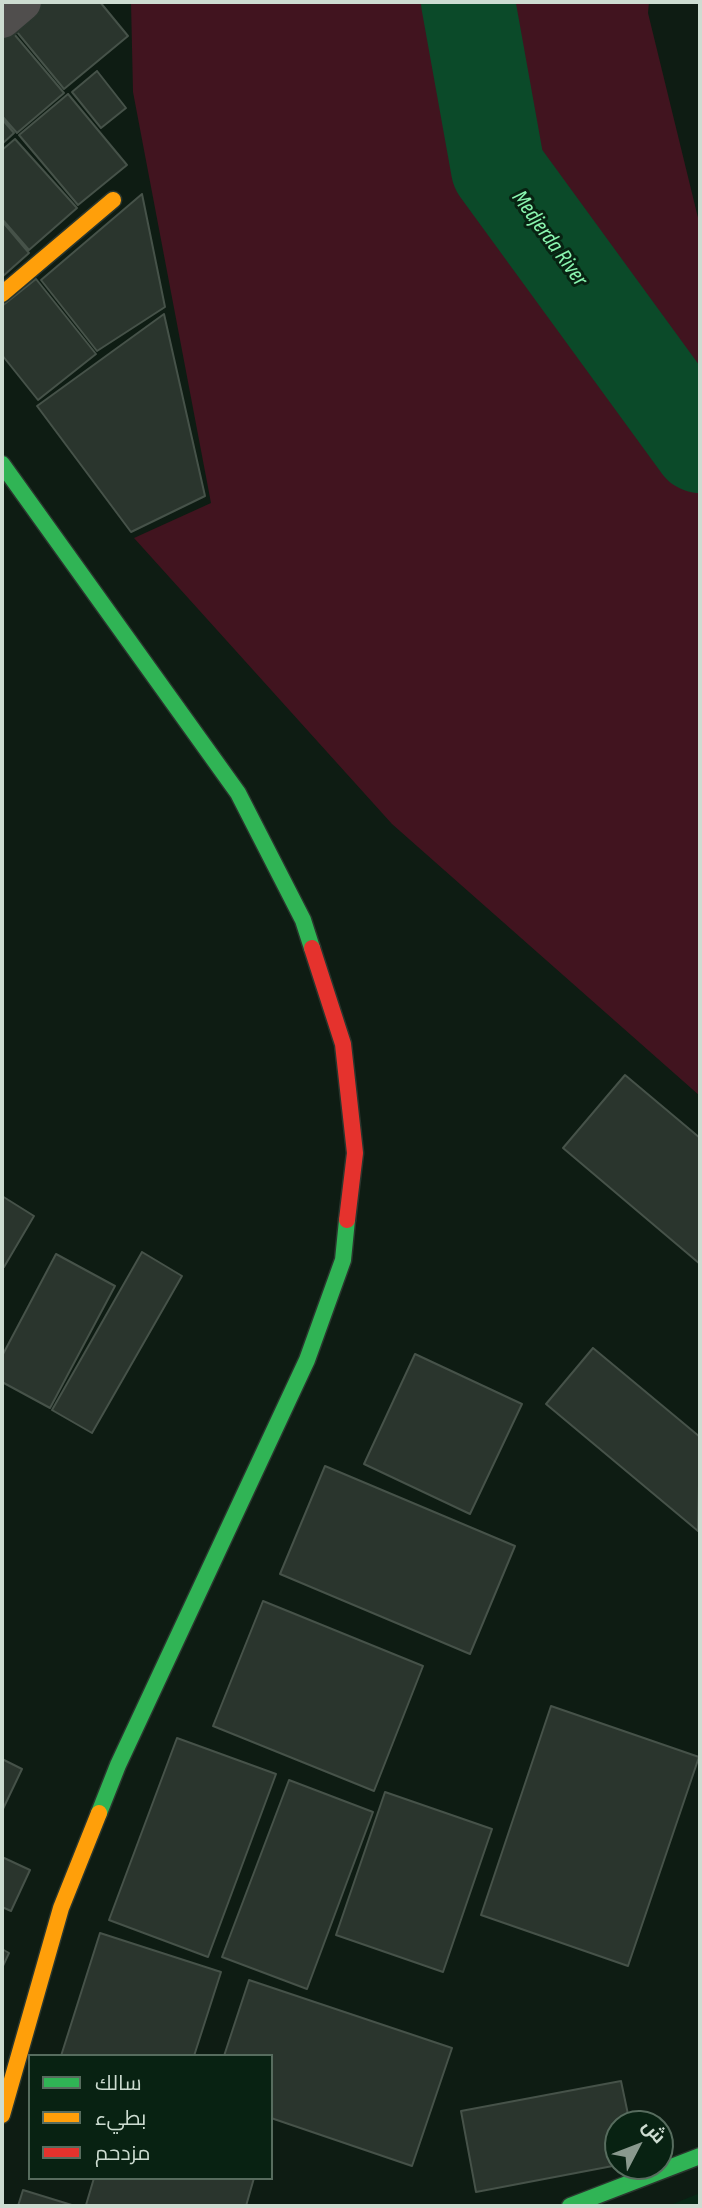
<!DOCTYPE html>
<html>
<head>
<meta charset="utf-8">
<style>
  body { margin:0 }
  #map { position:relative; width:702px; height:2208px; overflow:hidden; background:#0e1c13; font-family:"Sofia Sans Condensed",Cairo,sans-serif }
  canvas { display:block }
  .frame { position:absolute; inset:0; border:4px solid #cddcd1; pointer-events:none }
  .legend { position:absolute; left:28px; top:2054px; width:245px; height:126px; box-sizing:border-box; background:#082212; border:2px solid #576c5e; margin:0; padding:9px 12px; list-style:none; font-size:21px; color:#cddcd1 }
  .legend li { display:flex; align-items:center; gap:14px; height:35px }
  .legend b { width:35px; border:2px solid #576c5e }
  .north { position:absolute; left:604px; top:2110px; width:70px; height:70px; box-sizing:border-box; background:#082212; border:2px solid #576c5e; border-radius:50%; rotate:48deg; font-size:19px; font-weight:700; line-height:28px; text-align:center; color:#cddcd1 }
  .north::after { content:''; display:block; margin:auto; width:24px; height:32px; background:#8a998e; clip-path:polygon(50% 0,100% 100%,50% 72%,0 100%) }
</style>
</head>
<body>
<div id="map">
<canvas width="702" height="2208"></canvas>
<div class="frame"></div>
<ul class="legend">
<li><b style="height:9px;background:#30b455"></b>سالك</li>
<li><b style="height:9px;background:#ff9f0a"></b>بطيء</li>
<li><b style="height:9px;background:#e5322d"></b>مزدحم</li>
</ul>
<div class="north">ش</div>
</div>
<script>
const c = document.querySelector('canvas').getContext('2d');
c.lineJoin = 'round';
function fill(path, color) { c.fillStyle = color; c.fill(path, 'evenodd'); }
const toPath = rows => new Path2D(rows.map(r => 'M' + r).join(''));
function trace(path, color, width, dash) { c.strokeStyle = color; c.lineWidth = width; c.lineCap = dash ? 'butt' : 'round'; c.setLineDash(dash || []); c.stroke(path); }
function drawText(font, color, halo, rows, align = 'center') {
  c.font = font + ' "Sofia Sans Condensed",sans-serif'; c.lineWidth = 6; c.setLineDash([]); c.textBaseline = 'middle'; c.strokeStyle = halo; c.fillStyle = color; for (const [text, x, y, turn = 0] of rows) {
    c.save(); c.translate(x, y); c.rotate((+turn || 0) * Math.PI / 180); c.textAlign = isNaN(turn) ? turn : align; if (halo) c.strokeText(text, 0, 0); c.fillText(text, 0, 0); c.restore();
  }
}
fill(toPath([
  [700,2193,700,2206,668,2206]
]), '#072715');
fill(toPath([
  [131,2,649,2,648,13,700,226,700,1096,392,824,134,538,211,503,133,92]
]), '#41141f');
trace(toPath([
  [468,2,498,169,700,446]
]), '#0b4a29', 94);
const building = toPath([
  [42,2,100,2,128,36,64,89,12,26,42,2],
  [9,28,64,93,17,133,2,116,2,34,9,28],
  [97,71,126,108,101,128,72,92,97,71],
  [68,94,127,165,78,205,19,135,68,94],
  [2,119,14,133,2,144,2,119],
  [15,139,77,208,29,250,2,219,2,150,15,139],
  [142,194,165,307,97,351,41,280,142,194],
  [2,221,29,253,2,277,2,221],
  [36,279,96,354,38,400,2,355,2,306,36,279],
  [164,314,205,496,131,532,37,406,164,314],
  [625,1075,700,1138,700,1264,563,1148,625,1075],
  [2,1196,34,1216,4,1267,2,1266,2,1196],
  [142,1252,182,1276,92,1433,52,1410,142,1252],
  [56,1254,115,1286,50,1408,2,1382,2,1356,56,1254],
  [593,1348,700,1437,698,1531,546,1404,593,1348],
  [415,1354,522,1404,470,1514,364,1464,415,1354],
  [325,1466,515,1546,470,1654,280,1574,325,1466],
  [263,1601,423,1666,374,1791,213,1726,263,1601],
  [551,1706,699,1757,628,1966,481,1915,551,1706],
  [177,1738,276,1774,208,1957,109,1920,177,1738],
  [2,1759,22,1769,2,1811,2,1759],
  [289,1780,373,1812,307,1989,222,1957,289,1780],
  [385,1792,492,1829,443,1972,336,1935,385,1792],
  [2,1857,30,1870,11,1911,2,1907,2,1857],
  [100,1933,221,1972,194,2056,61,2056,100,1933],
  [2,1949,9,1953,2,1968,2,1949],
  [249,1980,452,2048,412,2166,271,2118,271,2056,224,2056,249,1980],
  [621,2081,630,2124,618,2124,618,2165,476,2192,461,2111,621,2081],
  [94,2178,254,2178,246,2206,89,2206,86,2205,94,2178],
  [23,2190,75,2206,18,2206,23,2190]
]);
fill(building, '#2a352d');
trace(building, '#465249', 2);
const street = toPath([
  [2,19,22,2]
]);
const fast = toPath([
  [2,464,238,793,303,920,312,948],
  [99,1813,118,1765,307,1360,343,1260,347,1220],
  [570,2206,700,2156]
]);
const slow = toPath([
  [2,294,113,200],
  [2,2115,61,1908,99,1813]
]);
const jam = toPath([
  [312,948,343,1044,355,1153,347,1220]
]);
trace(street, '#2a362e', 42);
trace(fast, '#2a362e', 19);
trace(slow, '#2a362e', 19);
trace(jam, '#2a362e', 19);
trace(street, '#504e4d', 38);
trace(fast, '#30b455', 16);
trace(slow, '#ff9f0a', 16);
trace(jam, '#e5322d', 16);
drawText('italic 23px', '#8af6b0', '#082212', [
  ["Medjerda River",549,239,54]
]);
</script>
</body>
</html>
